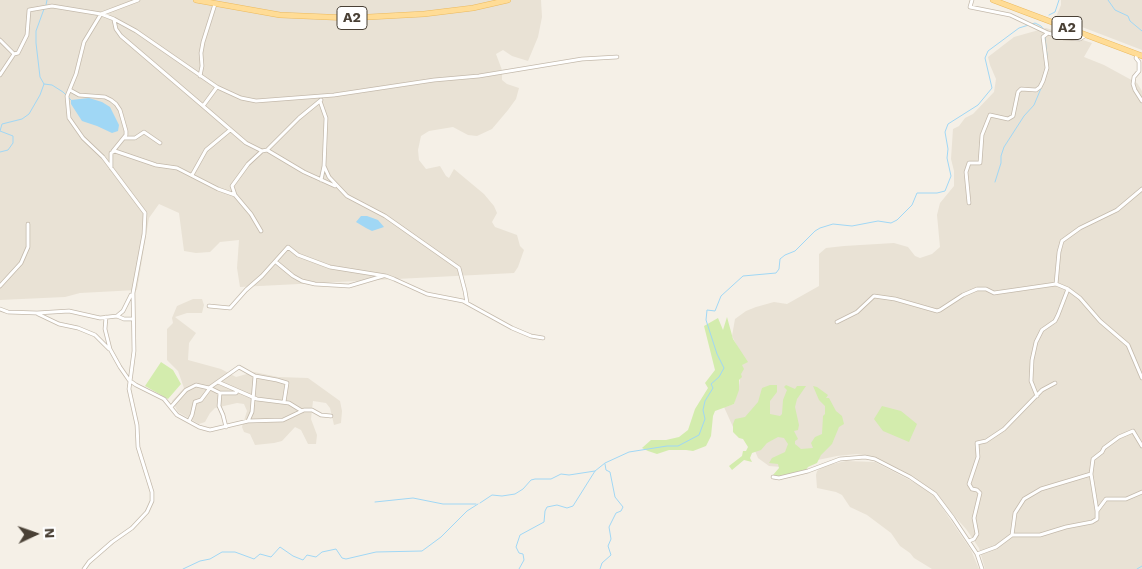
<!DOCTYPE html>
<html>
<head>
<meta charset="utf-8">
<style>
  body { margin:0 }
  #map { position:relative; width:1142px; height:569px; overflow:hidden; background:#f5f0e7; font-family:"Work Sans",sans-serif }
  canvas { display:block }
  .north { position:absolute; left:10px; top:509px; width:50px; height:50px; -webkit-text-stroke:4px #fff; paint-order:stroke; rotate:87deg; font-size:14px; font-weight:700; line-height:20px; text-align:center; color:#494035 }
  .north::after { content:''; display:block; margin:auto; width:18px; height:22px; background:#494035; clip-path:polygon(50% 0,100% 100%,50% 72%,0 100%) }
</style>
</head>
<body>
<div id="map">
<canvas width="1142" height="569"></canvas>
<div class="north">N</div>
</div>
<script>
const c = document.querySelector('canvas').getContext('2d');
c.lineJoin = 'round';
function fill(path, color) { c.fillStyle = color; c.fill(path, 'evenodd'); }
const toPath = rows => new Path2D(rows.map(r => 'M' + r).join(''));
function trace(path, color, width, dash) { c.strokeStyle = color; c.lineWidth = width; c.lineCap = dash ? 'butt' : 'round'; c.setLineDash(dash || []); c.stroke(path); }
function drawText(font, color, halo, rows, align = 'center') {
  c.font = font + ' "Work Sans",sans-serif'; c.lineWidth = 5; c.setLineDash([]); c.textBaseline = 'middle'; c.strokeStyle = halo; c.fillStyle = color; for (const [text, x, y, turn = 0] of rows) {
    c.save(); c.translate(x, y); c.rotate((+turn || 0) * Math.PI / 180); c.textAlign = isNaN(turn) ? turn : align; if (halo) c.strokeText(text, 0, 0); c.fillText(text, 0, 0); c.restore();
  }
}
fill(toPath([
  [0,0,541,0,542,17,538,37,528,61,512,56,503,50,496,54,502,70,502,80,507,84,519,88,516,99,508,110,492,129,477,136,468,135,453,127,429,131,421,136,418,150,419,160,426,169,440,166,446,176,449,178,454,169,484,194,494,206,497,213,492,222,495,227,517,235,520,246,524,250,518,267,514,273,240,287,237,268,239,240,220,242,210,252,196,253,184,251,179,213,159,204,149,218,137,290,80,293,65,297,0,300],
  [1061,0,1142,0,1142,50,1056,17,1061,5],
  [1046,28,1092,43,1084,57,1104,65,1137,83,1142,91,1142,569,985,569,979,548,966,529,932,491,922,483,873,457,857,454,837,456,808,462,794,468,769,466,758,458,752,444,733,427,724,407,734,404,739,386,742,365,738,348,732,336,735,319,746,311,756,307,774,302,787,304,819,286,819,254,826,248,844,246,894,243,908,247,915,256,920,258,932,254,940,247,937,215,940,203,954,186,954,171,951,159,953,129,959,126,965,118,973,114,994,92,996,79,990,65,988,57,1014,37],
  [193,299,202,299,204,305,202,313,187,313,175,317,196,333,189,343,188,360,221,369,236,377,254,372,278,377,308,378,340,401,342,411,341,423,334,425,330,408,326,403,313,401,311,419,317,435,316,444,308,444,301,430,295,427,282,441,274,443,255,445,250,434,244,432,242,427,247,411,244,404,237,403,215,408,210,413,205,422,199,424,178,412,172,401,184,388,178,371,167,360,167,329,173,323,172,318,177,306],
  [846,461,875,462,923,487,935,497,971,550,979,569,932,569,914,558,910,553,900,546,891,533,867,515,850,507,842,495,836,492,817,488,816,475,817,471,824,466]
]), '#e9e2d5');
fill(toPath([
  [727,317,733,339,748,362,742,365,744,369,741,374,742,377,739,380,739,390,734,404,715,411,713,416,711,436,706,446,693,451,686,450,669,450,657,454,648,451,642,448,651,440,666,440,679,437,688,430,695,409,708,388,705,383,715,370,704,326,718,318,723,330],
  [161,362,173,370,181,384,168,399,145,386],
  [770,385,777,385,777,392,770,401,770,414,780,416,782,414,783,400,787,390,784,387,786,385,795,389,797,386,806,386,797,399,795,407,799,425,798,430,794,431,798,439,795,441,795,444,801,449,813,448,811,443,815,437,822,434,823,416,825,414,825,406,819,400,813,386,817,387,828,395,826,398,829,398,836,411,842,416,844,424,839,427,832,444,821,455,817,463,808,467,806,470,780,477,773,475,779,468,778,464,769,463,772,458,785,452,788,444,784,438,778,437,767,443,761,450,752,453,750,458,752,462,744,460,732,470,729,466,742,456,743,451,746,451,748,447,743,439,739,438,733,432,733,424,735,419,745,417,758,402,762,388],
  [882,406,901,411,917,424,909,442,883,431,874,419]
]), '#d3ecad');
fill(toPath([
  [89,98,102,102,110,107,119,125,118,131,112,133,97,126,82,121,71,104,71,100],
  [361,216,367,216,378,220,384,227,372,231,366,228,356,222]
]), '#a0d7f5');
trace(toPath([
  [1108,0,1115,10,1128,16,1130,21,1142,31],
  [46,5,47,0],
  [1049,15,1055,12,1059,0],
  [1045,37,1047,55],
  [44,84,52,85,63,92,71,100],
  [0,152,8,150,13,143,13,136,0,131,2,124,22,119,29,114,40,95,44,84,40,77,36,43,36,31,44,9],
  [995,182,1001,163,1001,156,1004,147,1024,116,1034,105,1042,86],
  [375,502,413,498,443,504,476,504],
  [480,503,492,495,502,496,515,494,523,489,531,480,535,479,551,479,561,474,569,475,595,471],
  [183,569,200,561,210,559,222,552,235,552,254,559,260,554,271,557,280,547,293,556,303,560,307,555,316,557,322,552,336,549,342,558,346,559,376,552,422,551,441,537,467,511,478,504],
  [519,569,524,560,523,554,519,553,516,547,520,535,544,522,545,511,547,507,557,505,567,508,573,506,595,471,605,463,629,452,667,446,678,446,699,435,705,419,703,410,705,401,713,388,711,384,719,377,724,368,717,354,706,320,707,310,715,311,721,296,743,276,776,273,779,269,780,259,785,255,795,251,815,231,820,228,833,224,852,226,878,221,891,223,897,220,912,205,917,193,937,193,945,191,951,176,947,158,948,149,945,132,948,124,978,105,992,88,985,58,988,51,1019,28,1035,23,1041,26,1045,31],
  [600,569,602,563,611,555,608,546,611,539,609,527,616,513,621,511,623,507,615,497,610,472,606,470,605,464],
  [1137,569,1142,566]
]), '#a0d7f5', 1);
const minor = toPath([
  [972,0,970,7,1010,15,1048,33],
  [114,20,116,29,121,36,203,106],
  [0,40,14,54],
  [1137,54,1136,58,1139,62,1139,71,1134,77,1133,84,1135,90,1142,101],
  [0,75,14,54,18,53,27,35,29,10,52,6,101,14,114,19,136,31,217,87,241,98,256,101,334,95,434,80,479,76,582,59,617,57],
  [200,76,202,66,201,53,203,42,215,4],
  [217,87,203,106,246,143,262,151,267,150,299,118,321,100],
  [70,90,79,95,105,97,111,100,116,104,120,110,126,131,126,135,113,151],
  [320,101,326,118,324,166,329,177,347,196,385,216,459,268,465,291,467,303],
  [124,138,135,138,144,132,160,143],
  [267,150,304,172,335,186],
  [111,168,111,153,115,151,156,165,177,168,218,189,235,195],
  [192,175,206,150,230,130],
  [321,180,324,166],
  [969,203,966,172,969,163,980,163,982,135,990,115,1008,119,1013,116,1018,92,1021,89,1036,90,1040,87,1043,81,1047,68,1043,37,1048,33,1064,38,1080,39,1086,35],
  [261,231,251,214,235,195,232,186,248,164,262,151],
  [276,262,293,276,302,281,315,284,349,286,383,276],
  [1056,284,1059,252,1062,241,1080,228,1117,210,1142,189],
  [0,286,21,263,28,247,28,224],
  [209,306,230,308,246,290,262,276,288,247,298,255,330,267,386,276,394,279,427,294,463,301,512,328,531,336,543,338],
  [0,309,8,312,37,313,69,311,100,318,117,316,123,311,131,295],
  [38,314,59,324,78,328,95,335,109,349],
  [117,316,124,319,132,319],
  [106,317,105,329,110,349,120,367,129,380,136,385,164,399,177,415,199,427,210,430,248,421,283,420,304,410,312,410,321,415,331,416],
  [837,322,857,312,874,296,895,299,937,311,940,310,963,295,977,289,986,289,994,293,1056,284,1068,289,1080,298,1100,321,1128,345,1142,378],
  [218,382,257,399,289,403,302,411],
  [210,388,220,393,236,393,237,391],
  [220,393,219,406,223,415,226,427],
  [1037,396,1031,381,1032,360,1036,342,1042,330,1055,321,1058,315,1068,289],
  [171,407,186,390,196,385,209,388,239,367,255,376,277,380,287,383,284,402],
  [189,421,192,415,195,402,201,400,210,388],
  [248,421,252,412,255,376],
  [773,477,779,478,808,471,840,459,865,457,875,459,910,477,935,494,953,518,977,554,982,569],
  [1097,511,1091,474,1093,459,1102,452,1104,448,1119,437,1133,431,1142,446],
  [1012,535,1015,513,1024,499,1041,489,1091,474],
  [969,541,974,539,977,534,974,518,980,493,977,490,972,489,969,484,978,457,977,443,986,441,1004,429,1042,390,1055,383],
  [977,554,996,547,1012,535,1040,535,1066,527,1092,522,1097,519,1097,511,1106,499,1126,499,1142,492],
  [84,569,89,562,112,542,132,528,147,512,152,501,152,492,138,447,137,425,129,389,134,351,133,293,144,234,145,213,103,157,83,138,69,118,67,96,76,74,84,42,101,14,138,0]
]);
const primary = toPath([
  [196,0,280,15,350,18,424,14,473,8,508,0],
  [993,0,1142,56]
]);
trace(minor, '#c4baac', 4.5);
trace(primary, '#ecba5e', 6);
trace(minor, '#fff', 3);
trace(primary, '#ffdc96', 5);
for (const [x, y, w] of [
  [352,18,30],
  [1067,28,30]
]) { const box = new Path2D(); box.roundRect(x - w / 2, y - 11.5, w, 23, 4); c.fillStyle = '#fff'; c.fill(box); trace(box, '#494035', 1); }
drawText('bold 14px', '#494035', null, [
  ["A2",352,18],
  ["A2",1067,28]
]);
</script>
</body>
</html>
